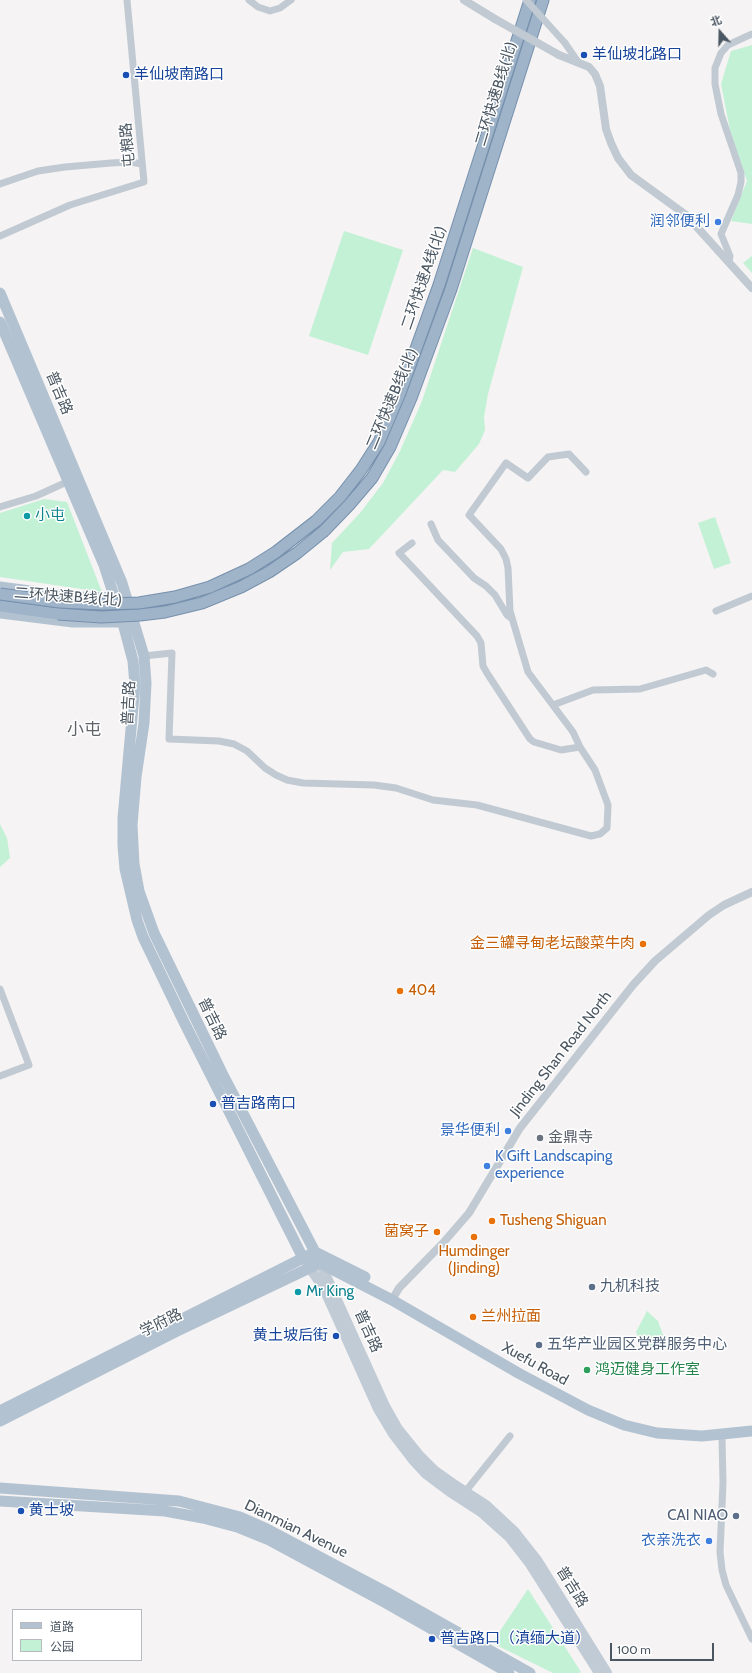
<!DOCTYPE html>
<html>
<head>
<meta charset="utf-8">
<style>
  body { margin:0 }
  #map { position:relative; width:752px; height:1673px; overflow:hidden; background:#f5f3f3; font-family:Cabin,"Noto Sans SC",sans-serif }
  canvas { display:block }
  .legend { position:absolute; left:12px; top:1609px; width:130px; height:52px; box-sizing:border-box; background:#fff; border:1px solid #b7bbc0; margin:0; padding:5px 7px; list-style:none; font-size:12px; color:#4a5661 }
  .legend li { display:flex; align-items:center; gap:8px; height:20px }
  .legend b { width:20px; border:1px solid #b7bbc0 }
  .north { position:absolute; left:700px; top:12px; width:40px; height:40px; -webkit-text-stroke:3px #fff; paint-order:stroke; rotate:340deg; font-size:11px; font-weight:700; line-height:16px; text-align:center; color:#4a5661 }
  .north::after { content:''; display:block; margin:auto; width:14px; height:18px; background:#4a5661; clip-path:polygon(50% 0,100% 100%,50% 72%,0 100%) }
  .scale { position:absolute; left:610px; top:1643px; width:104px; height:18px; box-sizing:border-box; border:2px solid #4a5661; border-top:0; padding-left:5px; font-size:12px; line-height:14px; white-space:nowrap; color:#4a5661; -webkit-text-stroke:3px #fff; paint-order:stroke }
</style>
</head>
<body>
<div id="map">
<canvas width="752" height="1673"></canvas>
<ul class="legend">
<li><b style="height:5px;background:#b3c2d1"></b>道路</li>
<li><b style="height:11px;background:#c3f1d5"></b>公园</li>
</ul>
<div class="north">北</div>
<div class="scale">100 m</div>
</div>
<script>
const c = document.querySelector('canvas').getContext('2d');
c.lineJoin = 'round';
function fill(path, color) { c.fillStyle = color; c.fill(path, 'evenodd'); }
const toPath = rows => new Path2D(rows.map(r => 'M' + r).join(''));
function trace(path, color, width, dash) { c.strokeStyle = color; c.lineWidth = width; c.lineCap = dash ? 'butt' : 'round'; c.setLineDash(dash || []); c.stroke(path); }
function drawText(font, color, halo, rows, align = 'center') {
  c.font = font + ' Cabin,"Noto Sans SC",sans-serif'; c.lineWidth = 3; c.setLineDash([]); c.textBaseline = 'middle'; c.strokeStyle = halo; c.fillStyle = color; for (const [text, x, y, turn = 0] of rows) {
    c.save(); c.translate(x, y); c.rotate((+turn || 0) * Math.PI / 180); c.textAlign = isNaN(turn) ? turn : align; if (halo) c.strokeText(text, 0, 0); c.fillText(text, 0, 0); c.restore();
  }
}
fill(toPath([
  [752,45,752,224,731,221,747,181,730,130,721,84,731,51],
  [344,231,403,250,368,355,309,336],
  [473,248,523,267,488,394,484,417,485,430,479,444,455,472,443,470,369,549,343,552,330,570,332,543,360,513,383,483,400,451,422,401],
  [752,256,752,273,743,263],
  [44,499,67,502,102,592,0,577,0,513],
  [715,517,731,563,714,569,698,523],
  [0,824,7,838,10,858,0,867],
  [647,1311,658,1321,664,1338,655,1349,638,1337,636,1332],
  [528,1589,581,1672,579,1673,553,1673,492,1643]
]), '#c3f1d5');
const trunk = toPath([
  [316,521,340,497,361,470,379,442,400,393,439,285,530,0],
  [324,531,349,505,372,478,390,447,411,398,451,289,543,0],
  [0,606,58,614]
]);
trace(trunk, '#7690ad', 13);
trace(toPath([
  [249,0,258,7,270,11,280,8,291,0],
  [565,43,578,62],
  [0,184,38,171,65,167,111,163,130,162,142,164],
  [0,236,70,205,144,182,127,0],
  [729,262,730,256,721,234,738,195,741,182,741,173,721,114,715,84,715,68,721,53,728,45,752,34],
  [0,507,36,496,69,481],
  [431,524,438,540,474,578,486,586,495,595,507,615,511,618],
  [412,543,399,553,477,636,481,643,483,666,487,673,530,739,534,742,561,750,580,747],
  [716,611,752,596],
  [144,656,172,653,169,739,219,741,234,744,247,751,265,768,276,775,287,780,303,783,374,785,396,788,433,800,477,805,591,836,600,834,607,828,608,805,595,770,580,747,573,732,528,672,510,611,508,568,506,559,501,549,469,515,506,463,528,478,548,457,569,454,586,472],
  [553,705,593,690,640,689,706,670,713,674],
  [0,989,29,1065,0,1076],
  [722,1436,723,1483,720,1552,722,1570,726,1585,752,1639],
  [465,1492,510,1436]
]), '#c1cad2', 7);
trace(toPath([
  [464,0,495,19],
  [559,55,589,67,595,74,600,86,606,129,611,143,618,158,631,175,686,215,752,288],
  [392,1300,399,1288,443,1243,469,1213,520,1128,633,985,655,961,709,915,724,905,752,892]
]), '#c1cad2', 8);
trace(toPath([
  [319,1260,385,1406,398,1429,419,1455,434,1470,455,1485,486,1505,515,1532,537,1560,607,1673],
  [306,1262,324,1289,378,1409,393,1434,413,1460,426,1474,450,1492,481,1512,509,1537,530,1564,599,1673]
]), '#c1cbd6', 10);
trace(toPath([
  [0,293,122,583,144,656,146,683,144,723,136,777,132,825,134,864,139,891,154,933,222,1073,315,1252],
  [0,322,104,565,124,627,133,661,135,685,123,818,123,845,125,869,137,920,143,937,184,1022,303,1258],
  [0,587,75,597,122,598],
  [0,613,73,622,129,622],
  [303,1258,320,1263,392,1300,520,1374,588,1410,624,1425,657,1433,702,1436,752,1431],
  [0,1411,315,1252,365,1277],
  [0,1421,175,1332,320,1263],
  [0,1488,179,1501,240,1517,267,1529,388,1593,530,1673],
  [0,1501,165,1511,203,1518,237,1527,269,1540,384,1602,509,1673]
]), '#b3c2d1', 11);
trace(trunk, '#9fb4c9', 11);
const trunkBridge = toPath([
  [0,594,60,602,102,604,139,603,175,597,210,587,249,569,276,552,316,521],
  [58,614,101,617,140,615,165,612,202,603,241,587,269,572,297,553,324,531]
]);
trace(trunkBridge, '#7690ad', 13, []);
trace(toPath([
  [526,0,565,43]
]), '#c1cad2', 7);
trace(toPath([
  [495,19,559,55]
]), '#c1cad2', 8);
trace(trunkBridge, '#9fb4c9', 11);
for (const [x, y, r, color] of [
  [584,55,4,"#1a4fb4"],
  [126,75,4,"#1a4fb4"],
  [718,222,4,"#3f7fe0"],
  [27,516,4,"#0f9aa8"],
  [643,944,4,"#e8710a"],
  [400,991,4,"#e8710a"],
  [213,1104,4,"#1a4fb4"],
  [508,1131,4,"#3f7fe0"],
  [540,1138,4,"#6b7280"],
  [487,1166,4,"#3f7fe0"],
  [492,1221,4,"#e8710a"],
  [437,1232,4,"#e8710a"],
  [474,1237,4,"#e8710a"],
  [592,1287,4,"#5c6f8a"],
  [298,1292,4,"#0f9aa8"],
  [473,1317,4,"#e8710a"],
  [336,1336,4,"#1a4fb4"],
  [539,1345,4,"#5c6f8a"],
  [587,1370,4,"#2e9e5b"],
  [21,1511,4,"#1a4fb4"],
  [736,1516,4,"#5c6f8a"],
  [709,1541,4,"#3f7fe0"],
  [432,1639,4,"#1a4fb4"]
]) { const dot = new Path2D(); dot.arc(x, y, r, 0, 2 * Math.PI); c.fillStyle = color; c.fill(dot); trace(dot, '#fff', 1.5); }
drawText('15px', '#164399', '#fff', [
  ["羊仙坡北路口",592,55],
  ["羊仙坡南路口",134,75],
  ["普吉路南口",221,1104],
  ["黄土坡后街",328,1336,"right"],
  ["黄士坡",29,1511],
  ["普吉路口（滇缅大道）",440,1639]
], 'left');
drawText('15px', '#4a5661', '#fff', [
  ["二环快速B线(北)",496,94,-73],
  ["屯粮路",128,145,-95],
  ["二环快速A线(北)",424,278,-71],
  ["普吉路",59,393,67],
  ["二环快速B线(北)",392,399,-67],
  ["二环快速B线(北)",68,597,4],
  ["普吉路",129,703,-87],
  ["普吉路",212,1019,64],
  ["Jinding Shan Road North",561,1054,-52],
  ["学府路",161,1323,-26],
  ["普吉路",368,1331,66],
  ["Xuefu Road",535,1364,29],
  ["Dianmian Avenue",296,1529,26],
  ["普吉路",572,1587,58]
]);
drawText('15px', '#366cbe', '#fff', [
  ["润邻便利",710,222],
  ["景华便利",500,1131],
  ["K Gift Landscaping",495,1157,"left"],
  ["experience",495,1174,"left"],
  ["衣亲洗衣",701,1541]
], 'right');
drawText('15px', '#0d838f', '#fff', [
  ["小屯",35,516],
  ["Mr King",306,1292]
], 'left');
drawText('15px', '#c56008', '#fff', [
  ["金三罐寻甸老坛酸菜牛肉",635,944,"right"],
  ["404",408,991],
  ["Tusheng Shiguan",500,1221],
  ["菌窝子",429,1232,"right"],
  ["Humdinger",474,1252,"center"],
  ["(Jinding)",474,1269,"center"],
  ["兰州拉面",481,1317]
], 'left');
drawText('15px', '#5b616d', '#fff', [
  ["金鼎寺",548,1138]
], 'left');
drawText('15px', '#4e5e75', '#fff', [
  ["九机科技",600,1287],
  ["五华产业园区党群服务中心",547,1345],
  ["CAI NIAO",728,1516,"right"]
], 'left');
drawText('15px', '#27864d', '#fff', [
  ["鸿迈健身工作室",595,1370]
], 'left');
drawText('17px', '#5f6368', '#fff', [
  ["小屯",84,730]
]);
</script>
</body>
</html>
